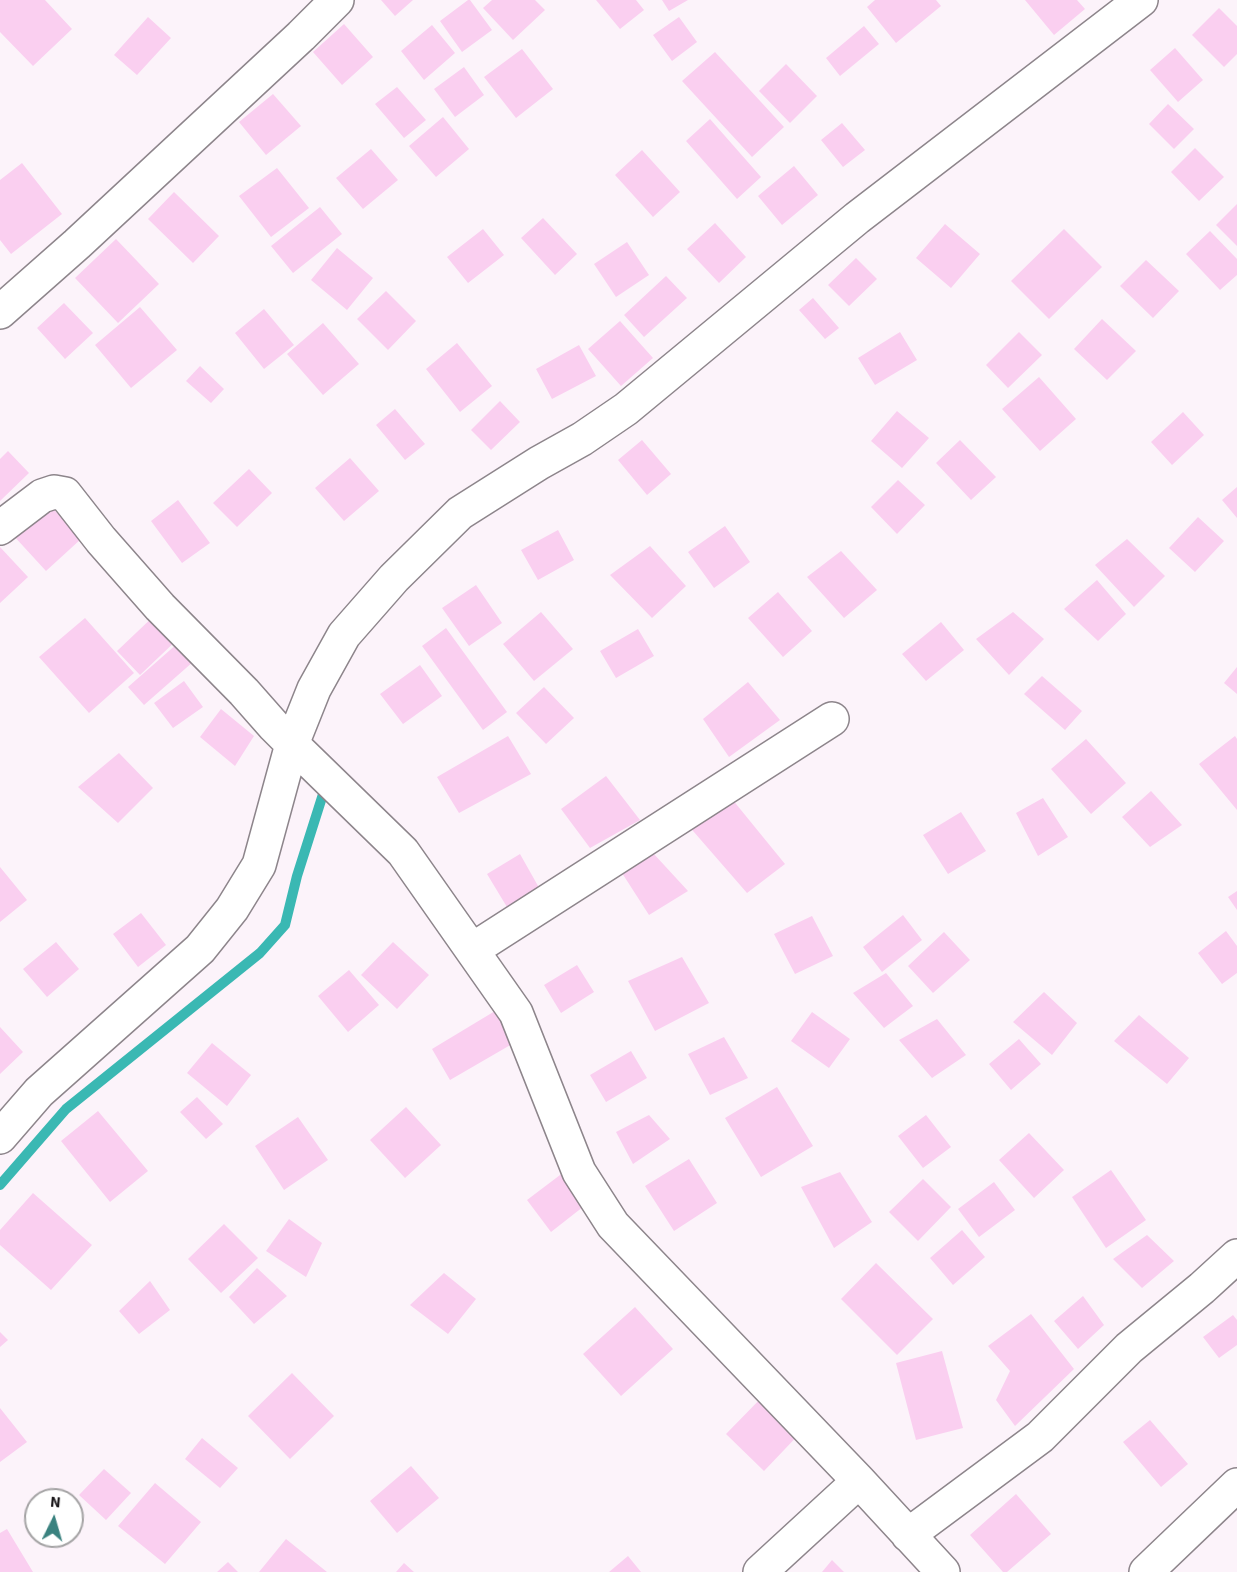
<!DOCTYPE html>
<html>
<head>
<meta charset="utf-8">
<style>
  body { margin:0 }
  #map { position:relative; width:1237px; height:1572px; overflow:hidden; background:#fcf3fa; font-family:"Source Sans 3",sans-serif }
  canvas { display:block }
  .north { position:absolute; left:24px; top:1488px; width:60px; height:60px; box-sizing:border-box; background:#fff; border:2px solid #a4a3a4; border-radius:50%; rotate:5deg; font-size:16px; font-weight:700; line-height:24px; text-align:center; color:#1c191c }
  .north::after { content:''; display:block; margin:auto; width:21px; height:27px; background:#3a827f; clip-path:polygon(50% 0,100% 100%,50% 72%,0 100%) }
</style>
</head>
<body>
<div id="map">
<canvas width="1237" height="1572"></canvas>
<div class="north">N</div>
</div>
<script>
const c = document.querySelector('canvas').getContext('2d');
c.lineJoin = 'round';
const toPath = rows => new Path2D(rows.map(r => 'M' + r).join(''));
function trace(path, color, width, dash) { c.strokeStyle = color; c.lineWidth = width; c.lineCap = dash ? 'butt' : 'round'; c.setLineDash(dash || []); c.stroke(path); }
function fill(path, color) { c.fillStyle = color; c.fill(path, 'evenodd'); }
trace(toPath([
  [0,1185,66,1109,260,953,285,925,297,876,324,791]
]), '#3ab8b3', 10);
fill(toPath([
  [0,0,45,0,72,29,33,66,0,32],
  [381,0,413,0,395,16],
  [468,0,470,0,492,30,462,52,440,21],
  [492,0,535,0,545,10,513,40,483,8],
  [596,0,636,0,644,10,620,29],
  [662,0,688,0,669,11],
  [875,0,936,0,941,6,896,43,867,7],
  [1025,0,1077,0,1085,9,1054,35],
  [1219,8,1237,26,1237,54,1224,67,1192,35],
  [148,17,171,38,137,75,114,55],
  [679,17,697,42,672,61,653,35],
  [344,24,373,57,342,85,313,52],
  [432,25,455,53,424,80,401,51],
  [864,26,879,44,840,76,826,58],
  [1175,48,1203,80,1178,102,1150,70],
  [522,49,553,89,516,118,484,77],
  [715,52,784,127,752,157,682,81],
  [786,64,817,96,790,123,759,91],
  [464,67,484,95,455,117,434,89],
  [397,87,426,120,404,138,375,104],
  [273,94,301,126,266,155,239,122],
  [1168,104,1194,129,1174,149,1149,124],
  [443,117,469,149,436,177,409,146],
  [710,119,761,177,737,199,686,141],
  [842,123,865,150,843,167,821,140],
  [1195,148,1224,177,1199,201,1171,172],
  [371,149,398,180,363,209,336,178],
  [642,150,680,192,653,217,615,175],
  [22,163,62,214,11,254,0,240,0,180],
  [794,166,818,195,782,225,758,196],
  [277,168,309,208,271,237,239,196],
  [174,192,219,236,193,263,148,219],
  [1237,204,1237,246,1216,225],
  [320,207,342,234,293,273,271,246],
  [543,218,577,254,555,275,521,238],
  [715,223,746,257,719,283,687,249],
  [945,224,980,254,951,288,916,258],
  [483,229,504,255,468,283,447,257],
  [1064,229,1102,267,1049,319,1011,281],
  [1210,231,1237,259,1237,275,1220,290,1186,254],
  [116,239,159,284,118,323,75,278],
  [627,242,649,275,616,297,594,264],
  [337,248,373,278,347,310,311,280],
  [856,258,877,279,849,306,828,285],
  [1146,260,1179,291,1153,318,1120,286],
  [666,276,687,298,644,337,624,315],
  [386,291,416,321,388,350,357,319],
  [813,298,839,328,825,339,799,310],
  [64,303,93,333,65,359,37,328],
  [140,307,177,350,131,388,95,345],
  [264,309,294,345,264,369,235,333],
  [1102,319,1136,351,1107,380,1074,349],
  [620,321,653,358,621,386,588,349],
  [323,323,359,364,323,395,287,354],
  [900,332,917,360,875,385,858,358],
  [1019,332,1042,355,1008,388,986,365],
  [457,343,492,386,460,412,426,369],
  [579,345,596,376,552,399,536,369],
  [200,366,224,389,211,403,186,381],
  [1039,377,1076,419,1040,451,1002,409],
  [500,401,520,422,491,450,471,430],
  [395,409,425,444,405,460,376,425],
  [897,411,929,438,902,468,871,441],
  [1183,412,1204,435,1172,465,1151,442],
  [642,440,671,474,647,495,618,460],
  [960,440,996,477,971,500,936,463],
  [8,451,29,473,0,501,0,459],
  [350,458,379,491,344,521,315,488],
  [249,469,272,493,237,527,213,503],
  [898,480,925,505,897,534,871,507],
  [1237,487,1237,518,1222,500],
  [178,500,210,543,182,563,151,521],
  [47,502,81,539,46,571,12,534],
  [1198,517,1224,541,1195,572,1169,548],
  [725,526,750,562,714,588,688,552],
  [558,530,574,560,538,580,521,550],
  [1127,539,1165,576,1134,607,1095,565],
  [650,546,686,586,652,618,610,575],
  [0,547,28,577,0,603],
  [841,551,877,590,844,618,807,577],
  [1097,580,1126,614,1098,641,1064,609],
  [476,585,502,623,469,646,442,608],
  [778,592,812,631,783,657,748,618],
  [541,612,573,649,534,681,503,644],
  [1013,612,1044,639,1009,675,976,639],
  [157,613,180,637,140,675,117,651],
  [85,618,134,673,89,713,39,657],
  [941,622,964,650,926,681,902,654],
  [446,628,507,712,483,730,422,646],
  [638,629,654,656,616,678,600,651],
  [186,636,202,654,144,705,128,687],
  [420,665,442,696,403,724,380,694],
  [1237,667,1237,694,1224,683],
  [1042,676,1082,711,1065,730,1024,694],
  [184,681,203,707,173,728,154,703],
  [748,682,780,720,729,757,703,719],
  [544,687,574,718,546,744,516,713],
  [221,709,254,736,235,766,200,737],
  [508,736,531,774,459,813,437,777],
  [1235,736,1237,739,1237,810,1199,764],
  [1086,739,1126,783,1091,814,1051,769],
  [119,753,153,788,118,823,78,787],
  [606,776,640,820,590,848,561,809],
  [1151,791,1182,825,1150,847,1122,817],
  [1043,798,1068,837,1038,856,1016,813],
  [732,799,785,864,747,893,687,824],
  [961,812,986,851,948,874,923,835],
  [653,853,688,891,649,915,622,873],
  [520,854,542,893,510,912,487,874],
  [0,867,27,900,0,922],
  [1237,891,1237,910,1228,897],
  [141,913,166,945,138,967,113,934],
  [903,915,922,940,882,972,863,947],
  [812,916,833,956,795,974,774,934],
  [1226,931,1237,946,1237,973,1222,984,1198,953],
  [944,932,970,960,933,993,908,966],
  [56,942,79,969,47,997,23,969],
  [393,942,429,975,397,1009,361,975],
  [682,957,709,1003,655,1031,628,981],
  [577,965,594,992,561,1013,544,985],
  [349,970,379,1005,348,1032,318,996],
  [886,973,913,1006,884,1028,853,993],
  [1044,992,1077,1023,1052,1055,1013,1022],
  [500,1008,519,1040,450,1080,432,1049],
  [812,1012,850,1039,829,1068,791,1041],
  [1139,1015,1189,1058,1167,1084,1114,1041],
  [937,1019,966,1055,932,1078,899,1040],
  [0,1027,23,1052,0,1074],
  [724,1037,748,1078,710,1095,688,1054],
  [1019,1039,1041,1064,1011,1090,989,1064],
  [212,1043,251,1075,227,1106,187,1073],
  [631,1051,647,1078,606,1102,590,1075],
  [777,1087,813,1146,761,1177,725,1118],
  [197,1097,223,1124,206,1139,180,1112],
  [406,1107,441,1145,405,1178,370,1140],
  [98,1111,148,1171,110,1202,61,1141],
  [649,1115,670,1139,633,1164,616,1132],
  [926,1115,951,1147,923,1168,898,1136],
  [298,1117,328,1160,284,1190,255,1146],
  [1029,1133,1064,1170,1034,1198,999,1160],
  [689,1159,717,1203,674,1231,645,1186],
  [1111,1170,1146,1220,1106,1248,1072,1197],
  [564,1172,588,1203,551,1232,527,1200],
  [840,1172,872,1222,834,1248,801,1187],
  [923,1179,951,1207,918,1241,889,1212],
  [994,1182,1015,1210,979,1237,958,1209],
  [33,1193,92,1245,51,1290,0,1245,0,1230],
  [289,1219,322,1243,306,1277,266,1251],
  [224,1224,258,1258,221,1293,188,1259],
  [962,1230,985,1257,953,1285,930,1258],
  [1147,1235,1174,1261,1142,1288,1113,1259],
  [876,1263,933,1319,897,1355,841,1299],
  [257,1268,287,1296,254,1324,229,1297],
  [444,1273,476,1299,448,1334,410,1305],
  [150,1281,170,1310,139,1334,119,1311],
  [1083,1296,1104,1325,1078,1349,1054,1321],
  [635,1307,673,1349,621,1396,583,1354],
  [1031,1314,1074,1369,1015,1426,996,1400,1010,1371,988,1346],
  [1233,1315,1237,1320,1237,1345,1219,1358,1203,1337],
  [0,1332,8,1340,0,1347],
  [942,1351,963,1428,916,1440,896,1363],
  [292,1373,334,1416,290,1459,248,1416],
  [767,1392,805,1428,764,1471,726,1434],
  [0,1408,27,1442,0,1462],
  [1150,1420,1188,1464,1161,1487,1123,1442],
  [202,1438,238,1468,220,1488,185,1459],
  [411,1466,439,1498,397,1533,370,1501],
  [104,1469,131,1493,106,1520,79,1495],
  [155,1483,201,1522,165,1564,118,1526],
  [1016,1494,1051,1534,1007,1572,1003,1572,970,1535],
  [7,1529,33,1572,0,1572,0,1533],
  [286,1539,327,1572,259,1572],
  [628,1556,641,1572,609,1572],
  [832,1560,844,1572,822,1572],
  [228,1562,238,1572,217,1572],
  [404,1563,414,1572,396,1572]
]), '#facff0');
const minor = toPath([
  [0,312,77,244,301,36,337,0],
  [0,528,42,496,54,492,65,494,101,540,160,607,244,692,274,726,292,744,314,689,344,635,394,578,460,513,539,463,582,439,626,409,857,218,1141,0],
  [472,950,832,719],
  [0,1137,39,1092,200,949,232,909,259,865,292,744,403,852,516,1013,579,1172,613,1225,859,1481,943,1572],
  [908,1535,1040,1437,1129,1348,1202,1288,1237,1256],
  [760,1572,859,1481],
  [1146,1572,1237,1485]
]);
trace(minor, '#8d858b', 36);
trace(minor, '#fff', 33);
</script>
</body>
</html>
